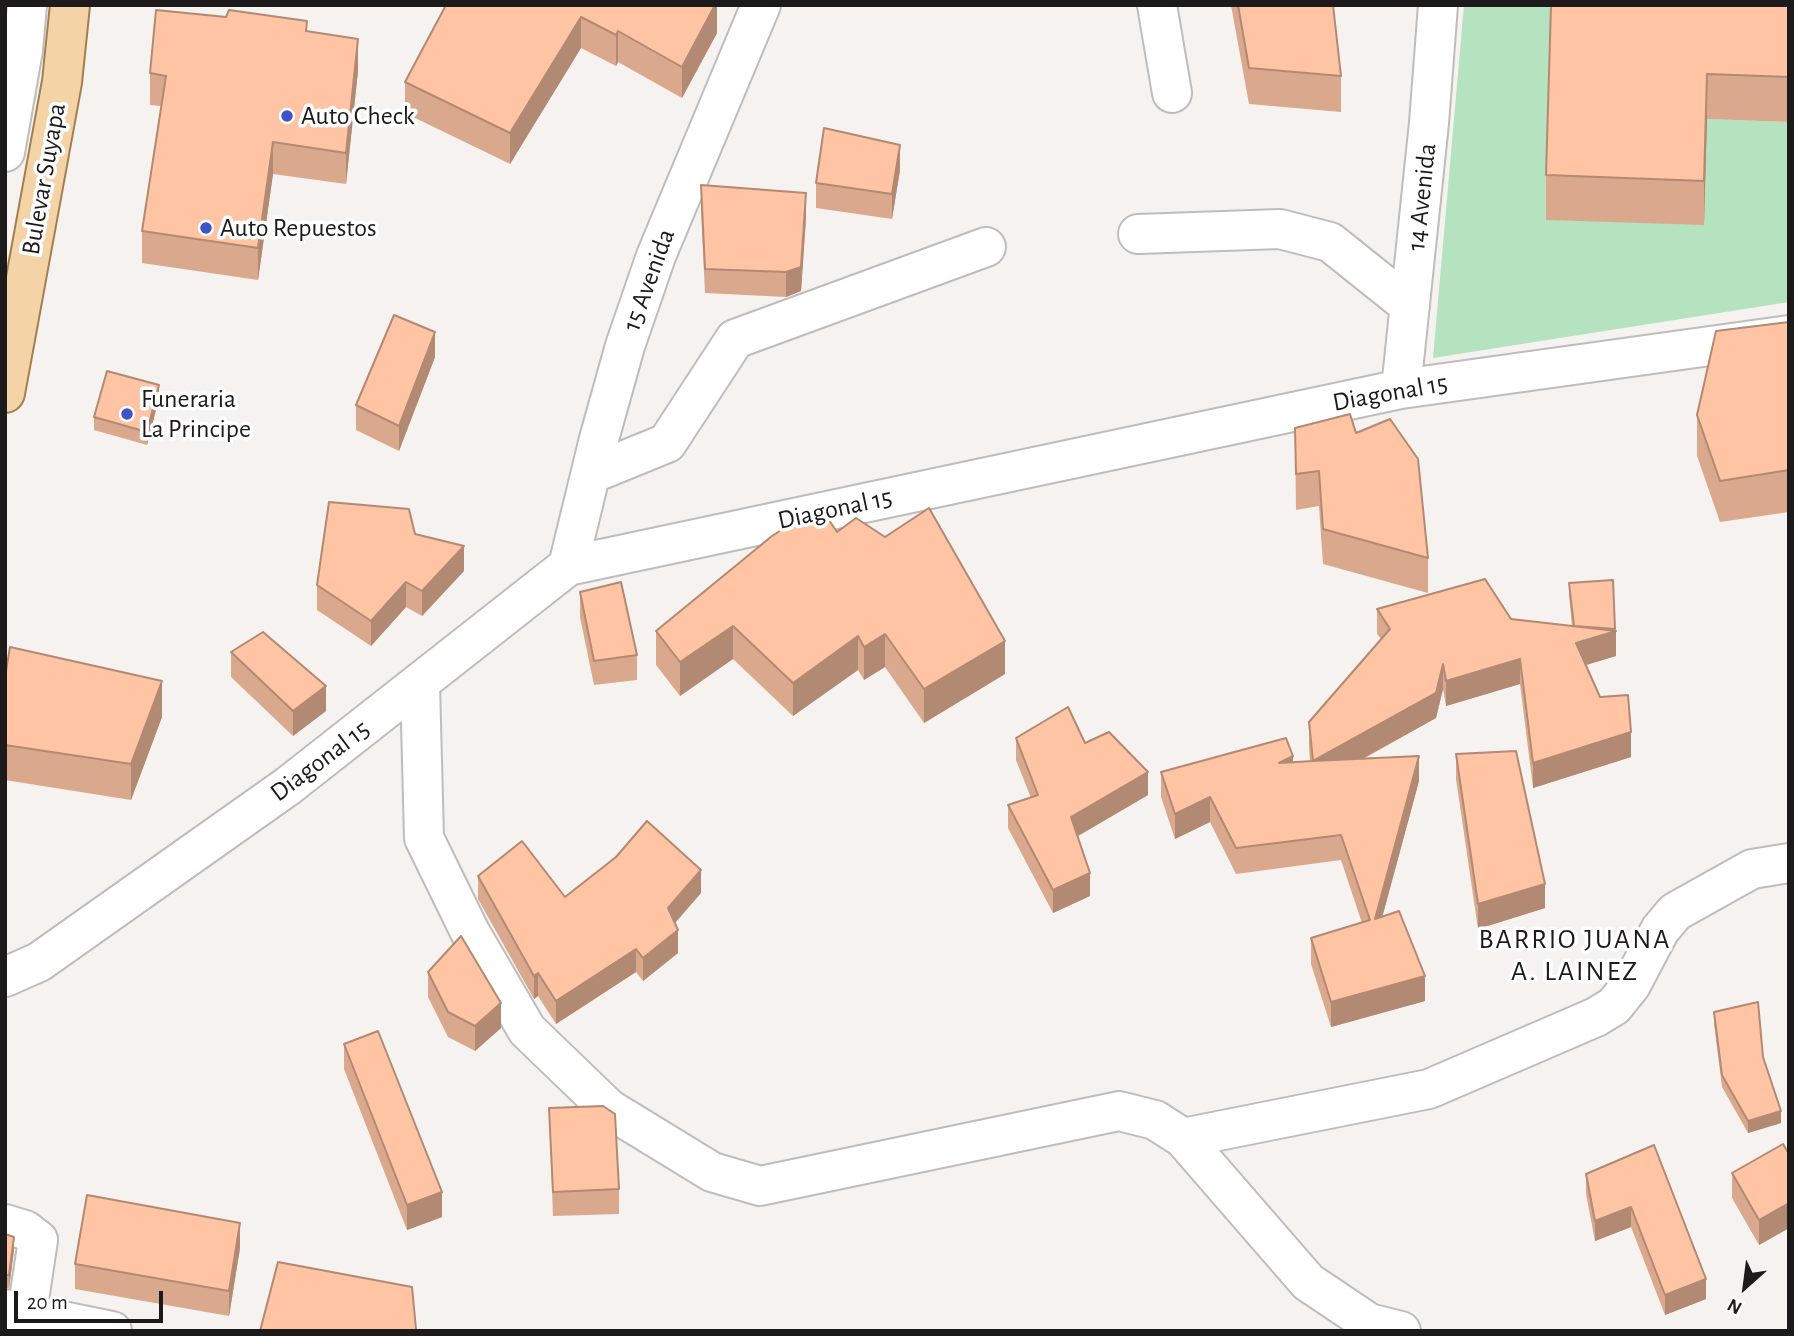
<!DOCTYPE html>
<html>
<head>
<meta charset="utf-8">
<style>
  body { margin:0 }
  #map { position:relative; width:1794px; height:1336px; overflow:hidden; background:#f6f2f0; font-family:"Alegreya Sans",sans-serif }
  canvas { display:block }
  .frame { position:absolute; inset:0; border:7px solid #1c1a1a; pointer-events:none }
  .north { position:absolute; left:1710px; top:1252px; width:70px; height:70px; -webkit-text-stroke:5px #fff; paint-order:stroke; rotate:208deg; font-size:19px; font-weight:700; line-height:28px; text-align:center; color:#1c1a1a }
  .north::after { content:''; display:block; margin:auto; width:24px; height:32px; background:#1c1a1a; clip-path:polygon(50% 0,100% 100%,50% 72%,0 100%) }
  .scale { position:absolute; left:14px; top:1291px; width:149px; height:32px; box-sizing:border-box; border:4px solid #1c1a1a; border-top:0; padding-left:9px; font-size:21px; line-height:24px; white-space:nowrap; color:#1c1a1a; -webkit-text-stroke:5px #fff; paint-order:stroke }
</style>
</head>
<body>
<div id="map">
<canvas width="1794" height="1336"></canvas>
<div class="frame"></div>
<div class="north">N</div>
<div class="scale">20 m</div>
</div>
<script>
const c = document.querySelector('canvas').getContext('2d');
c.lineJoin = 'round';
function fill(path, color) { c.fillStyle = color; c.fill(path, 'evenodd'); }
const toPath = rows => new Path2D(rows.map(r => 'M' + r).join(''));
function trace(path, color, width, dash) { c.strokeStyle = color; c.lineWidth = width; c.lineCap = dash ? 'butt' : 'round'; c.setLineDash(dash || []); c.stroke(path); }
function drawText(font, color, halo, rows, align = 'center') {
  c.font = font + ' "Alegreya Sans",sans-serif'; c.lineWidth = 7; c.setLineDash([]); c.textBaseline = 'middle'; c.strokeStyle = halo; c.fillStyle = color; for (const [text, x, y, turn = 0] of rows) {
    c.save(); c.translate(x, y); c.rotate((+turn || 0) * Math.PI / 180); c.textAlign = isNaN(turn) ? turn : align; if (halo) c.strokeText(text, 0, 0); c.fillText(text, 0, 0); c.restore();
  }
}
fill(toPath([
  [1464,5,1552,5,1707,119,1789,122,1789,302,1433,358]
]), '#b5e3bf');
const minor = toPath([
  [1157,5,1172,93],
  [5,152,23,50,27,5],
  [1138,234,1280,229,1330,242,1410,306],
  [1401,389,1429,123,1438,5],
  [591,474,667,443,735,339,986,247],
  [568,566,599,439,625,346,656,256,761,5],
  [420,684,424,838,470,932,527,1030,609,1109,712,1172,760,1186,1119,1111,1155,1120,1183,1138,1308,1282,1369,1323,1401,1331],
  [5,977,39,962,288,786,568,566,1401,389,1789,335],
  [1183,1138,1429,1089,1596,1017,1614,1006,1631,985,1660,930,1675,912,1752,869,1789,863],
  [5,1224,25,1230,38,1240,27,1313],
  [5,1309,112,1331]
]);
const major = toPath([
  [5,393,62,82,70,5]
]);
trace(minor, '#c0bcba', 42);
trace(major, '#a37f4f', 42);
trace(minor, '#fff', 38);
trace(major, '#f4d3a7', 38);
fill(toPath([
  [446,5,717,5,717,33,682,98,618,62,616,66,581,48,510,164,405,113,405,82],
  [1231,5,1333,5,1341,76,1341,112,1249,104],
  [1789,5,1789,122,1707,119,1704,225,1546,220,1546,175],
  [307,31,358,71,346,184,273,174,258,280,142,263,142,231,161,106,150,105,150,73],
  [900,170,892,219,816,208,816,183],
  [701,185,806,218,801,291,786,297,705,293,701,210],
  [1789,322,1789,512,1720,522,1697,456,1697,415],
  [435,357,399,451,356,430,356,405],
  [159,398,147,445,94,430,94,417],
  [1295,428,1356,433,1428,558,1428,593,1323,564,1319,506,1296,510],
  [837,532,1005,674,924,723,885,667,864,680,858,670,793,716,733,659,680,696,656,665,656,631],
  [415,534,464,571,422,616,406,607,371,646,317,610,317,585],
  [1613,580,1616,656,1586,665,1600,697,1631,757,1533,788,1520,684,1446,706,1443,689,1436,718,1363,759,1419,781,1382,917,1425,1001,1331,1027,1311,964,1311,938,1362,923,1341,860,1236,874,1210,822,1175,839,1161,797,1161,772,1310,761,1309,747,1309,722,1381,639,1377,634,1377,609,1511,619,1572,626,1569,595,1569,583],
  [580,592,637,655,637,680,594,685,580,617],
  [231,652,326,711,293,736,231,677],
  [5,677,162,717,131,800,5,780],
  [1016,738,1085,743,1148,795,1078,836,1090,896,1053,913,1008,828,1008,805,1031,798,1016,760],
  [1456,754,1545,908,1478,929,1456,779],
  [478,876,565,897,701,893,675,923,678,953,643,981,636,972,556,1024,538,996,534,999,478,899],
  [428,972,501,1028,475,1051,448,1037,428,997],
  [1714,1012,1763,1057,1781,1123,1748,1133,1722,1087,1714,1024],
  [344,1044,442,1217,407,1230,344,1069],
  [549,1108,619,1189,619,1214,553,1216],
  [1654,1145,1706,1299,1665,1315,1631,1227,1595,1241,1586,1194,1586,1174],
  [1789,1154,1789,1228,1759,1245,1732,1198,1732,1173],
  [5,1234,14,1250,9,1288,5,1288],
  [240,1248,229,1316,75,1289,75,1264]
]), '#daa98d');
fill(toPath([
  [715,5,717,5,717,33,682,98,682,67],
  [581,17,581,48,510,164,510,133],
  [618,31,618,62,616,66,616,35],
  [358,39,358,71,346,184,346,153],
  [1707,74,1707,119,1704,225,1704,181],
  [273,142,273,174,258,280,258,248],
  [900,145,900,170,892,219,892,194],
  [806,193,806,218,801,291,786,297,786,272],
  [435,332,435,357,399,451,399,426],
  [159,385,159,398,147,445,147,432],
  [464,546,464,571,422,616,422,591],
  [406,582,406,607,371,646,371,621],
  [733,626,733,659,680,696,680,662],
  [1616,631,1616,656,1576,668,1576,643],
  [885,634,885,667,864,680,864,647],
  [858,636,858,670,793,716,793,683],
  [1005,641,1005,674,924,723,924,689],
  [1520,659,1520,684,1446,706,1446,681],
  [1443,664,1443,689,1436,718,1313,786,1313,761],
  [162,681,162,717,131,800,131,764],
  [326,686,326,711,293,736,293,711],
  [1631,732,1631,757,1533,788,1533,763],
  [1293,756,1293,782,1279,763],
  [1419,756,1419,781,1375,944,1375,919],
  [1148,772,1148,795,1071,840,1071,817],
  [1210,797,1210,822,1175,839,1175,814],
  [701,870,701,893,668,931,668,908],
  [1090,873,1090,896,1053,913,1053,890],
  [1545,884,1545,908,1478,929,1478,904],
  [678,930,678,953,643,981,643,958],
  [636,949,636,972,556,1024,556,1001],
  [538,973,538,996,534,999,534,976],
  [1425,976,1425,1001,1331,1027,1331,1002],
  [501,1003,501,1028,475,1051,475,1026],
  [1781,1111,1781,1123,1748,1133,1748,1121],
  [442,1192,442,1217,407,1230,407,1205],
  [1789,1203,1789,1228,1759,1245,1759,1220],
  [1631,1207,1631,1227,1595,1241,1595,1221],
  [240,1223,240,1248,229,1316,229,1291],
  [14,1237,14,1250,9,1288,9,1275],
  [1706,1279,1706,1299,1665,1315,1665,1295]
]), '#b28973');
const building = toPath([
  [446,5,715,5,682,67,618,31,616,35,581,17,510,133,405,82,446,5],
  [1238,5,1333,5,1341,76,1249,68,1238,5],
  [1551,5,1789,5,1789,77,1707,74,1704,181,1546,175,1551,5],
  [156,10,226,17,229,10,307,21,306,31,358,39,346,153,273,142,258,248,142,231,166,76,150,73,156,10],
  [824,128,900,145,892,194,816,183,824,128],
  [701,185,806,193,801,267,786,272,705,269,701,185],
  [394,315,435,332,399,426,356,405,394,315],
  [1789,322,1789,470,1720,481,1697,415,1716,331,1789,322],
  [107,371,159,385,147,432,94,417,107,371],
  [1350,414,1356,433,1390,419,1418,459,1428,558,1323,529,1319,471,1296,474,1295,428,1350,414],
  [329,502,409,509,415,534,464,546,422,591,406,582,371,621,317,585,329,502],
  [819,505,837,532,856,518,885,537,929,508,1005,641,924,689,885,634,864,647,858,636,793,683,733,626,680,662,656,631,772,536,819,505],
  [1485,579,1511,619,1616,631,1576,643,1600,697,1628,695,1631,732,1533,763,1520,659,1446,681,1443,664,1436,693,1313,761,1419,756,1375,919,1399,911,1425,976,1331,1002,1311,938,1370,920,1341,835,1236,848,1210,797,1175,814,1161,772,1286,738,1293,756,1279,763,1313,761,1309,722,1390,629,1377,609,1485,579],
  [1613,580,1615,629,1574,626,1569,583,1613,580],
  [621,582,637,655,594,661,580,592,621,582],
  [263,632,326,686,293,711,231,652,263,632],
  [10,647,162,681,131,764,5,745,5,677,10,647],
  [1068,707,1085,743,1109,732,1148,772,1071,817,1090,873,1053,890,1008,805,1038,795,1016,738,1068,707],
  [1516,751,1545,884,1478,904,1456,754,1516,751],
  [647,821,701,870,668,908,678,930,643,958,636,949,556,1001,538,973,534,976,478,876,522,841,565,897,616,857,647,821],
  [461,936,501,1003,475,1026,448,1012,428,972,461,936],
  [1758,1002,1763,1057,1781,1111,1748,1121,1722,1075,1714,1012,1758,1002],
  [378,1031,442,1192,407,1205,344,1044,378,1031],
  [603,1106,615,1114,619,1189,553,1192,549,1108,603,1106],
  [1783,1144,1789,1154,1789,1203,1759,1220,1732,1173,1783,1144],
  [1654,1145,1706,1279,1665,1295,1631,1207,1595,1221,1586,1174,1654,1145],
  [87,1195,240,1223,229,1291,75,1264,87,1195],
  [5,1234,14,1237,9,1275,5,1275,5,1234],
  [278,1262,412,1287,416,1329,415,1331,260,1331,278,1262]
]);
fill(building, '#fec4a4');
trace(building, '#b28973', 2);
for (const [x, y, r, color] of [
  [287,116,7,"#4053c6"],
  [206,228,7,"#4053c6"],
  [127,414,7,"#4053c6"]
]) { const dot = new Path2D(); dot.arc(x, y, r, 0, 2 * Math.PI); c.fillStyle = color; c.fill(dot); trace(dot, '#fff', 2.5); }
drawText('26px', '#1c1a1a', '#fff', [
  ["Auto Check",301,116],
  ["Auto Repuestos",220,228],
  ["Funeraria",141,399],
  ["La Principe",141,429]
], 'left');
drawText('26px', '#1c1a1a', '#fff', [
  ["Bulevar Suyapa",44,179,-80],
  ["14 Avenida",1422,197,-84],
  ["15 Avenida",649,280,-70],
  ["Diagonal 15",1390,393,-10],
  ["Diagonal 15",835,509,-12],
  ["Diagonal 15",320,761,-37]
]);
c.letterSpacing = '2px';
drawText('28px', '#1c1a1a', '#fff', [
  ["BARRIO JUANA",1575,940],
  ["A. LAINEZ",1575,972]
]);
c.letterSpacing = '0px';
</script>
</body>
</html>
